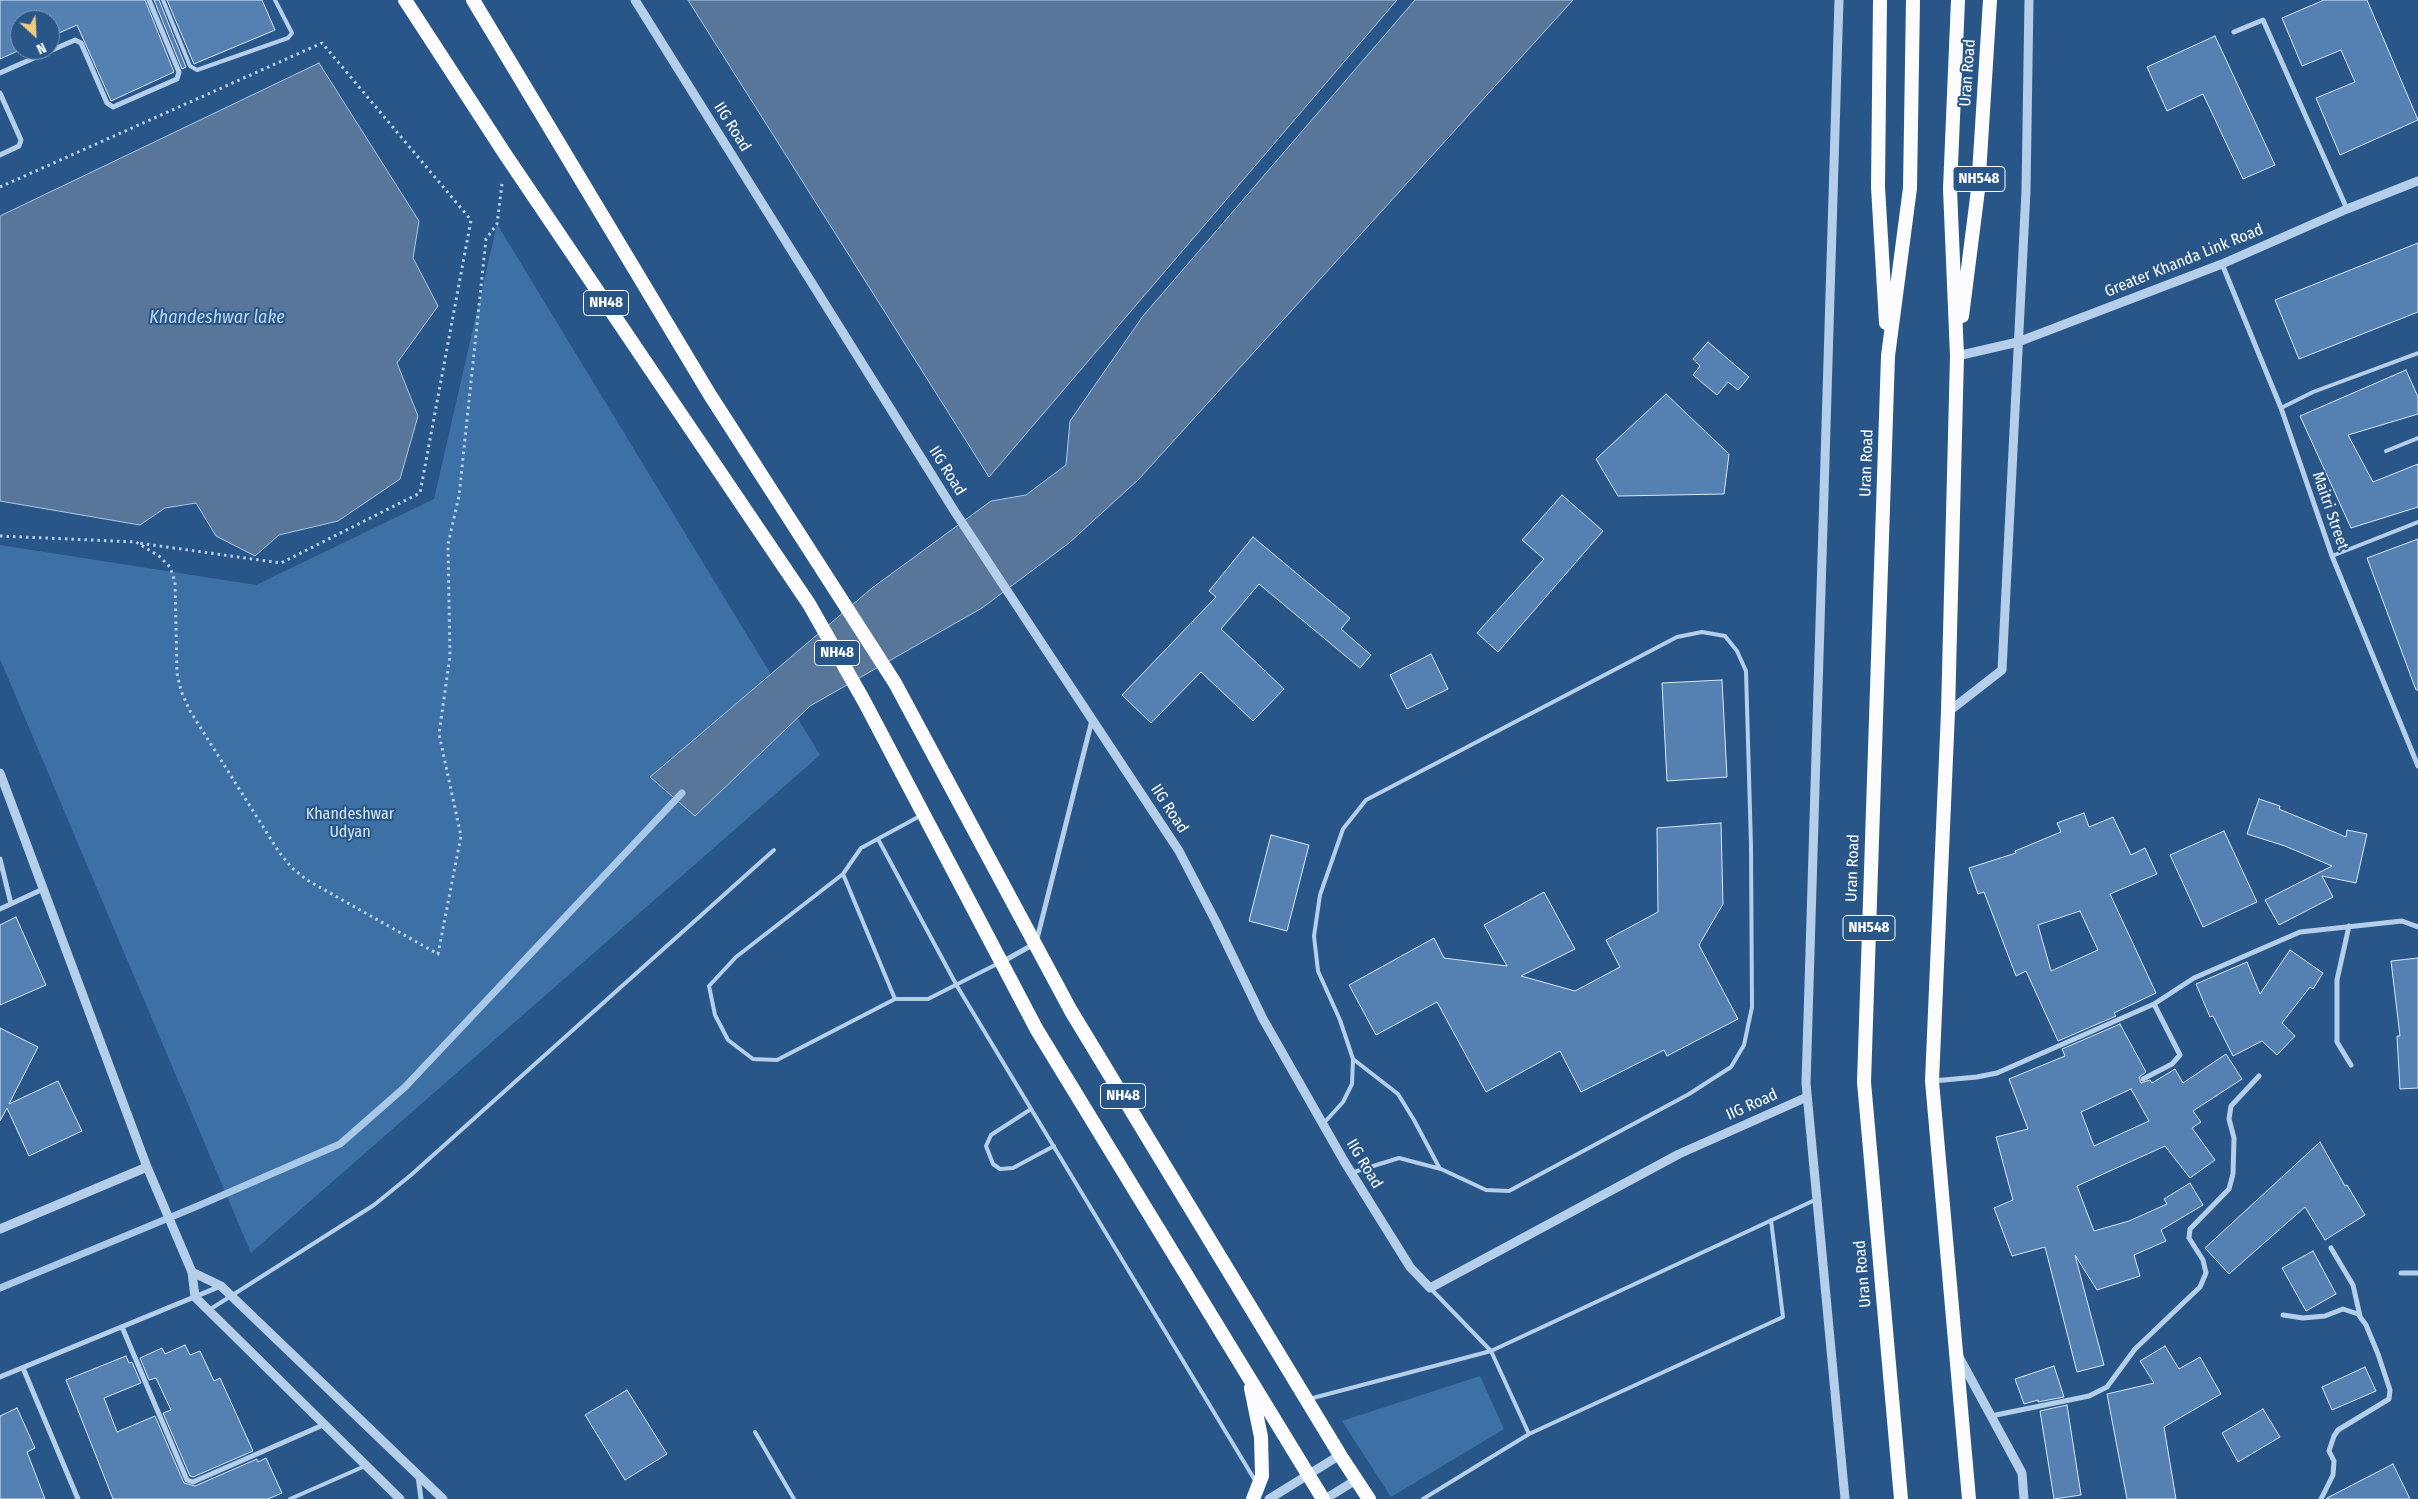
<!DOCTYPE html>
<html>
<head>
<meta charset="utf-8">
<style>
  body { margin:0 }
  #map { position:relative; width:2418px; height:1499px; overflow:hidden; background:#285689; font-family:"Fira Sans Condensed",sans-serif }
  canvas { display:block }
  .north { position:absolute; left:10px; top:10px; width:50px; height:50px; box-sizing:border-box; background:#285689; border:1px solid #7e9ab8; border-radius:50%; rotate:155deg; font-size:14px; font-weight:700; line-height:20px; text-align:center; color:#fff }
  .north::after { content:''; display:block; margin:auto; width:18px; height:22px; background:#f0cb7c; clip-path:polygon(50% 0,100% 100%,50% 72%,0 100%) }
</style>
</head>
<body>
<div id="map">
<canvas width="2418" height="1499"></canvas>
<div class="north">N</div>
</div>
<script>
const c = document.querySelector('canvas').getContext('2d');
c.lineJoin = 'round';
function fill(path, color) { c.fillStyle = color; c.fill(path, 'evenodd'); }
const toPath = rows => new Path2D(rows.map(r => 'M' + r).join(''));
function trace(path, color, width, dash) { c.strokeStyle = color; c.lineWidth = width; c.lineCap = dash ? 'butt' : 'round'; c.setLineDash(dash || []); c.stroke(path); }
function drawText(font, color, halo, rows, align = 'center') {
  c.font = font + ' "Fira Sans Condensed",sans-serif'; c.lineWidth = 4; c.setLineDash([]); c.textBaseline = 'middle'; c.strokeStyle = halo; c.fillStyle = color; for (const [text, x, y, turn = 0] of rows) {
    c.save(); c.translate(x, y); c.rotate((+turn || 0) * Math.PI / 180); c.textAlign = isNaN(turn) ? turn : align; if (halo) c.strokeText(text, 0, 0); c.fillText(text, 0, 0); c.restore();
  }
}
fill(toPath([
  [497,224,820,755,251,1253,0,659,0,545,256,585,434,499],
  [1480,1376,1504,1429,1391,1497,1342,1421]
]), '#3d70a5');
const water = toPath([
  [688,0,1397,0,989,477,688,0],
  [1415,0,1573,0,1139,479,1069,543,982,608,810,706,695,816,650,777,872,588,991,501,1026,495,1066,465,1070,421,1143,316,1415,0],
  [319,63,419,221,413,258,438,306,397,363,418,416,400,479,338,521,279,535,255,556,216,536,196,503,165,508,140,525,0,501,0,216,319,63]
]);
fill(water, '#57769a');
trace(water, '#aac9e9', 1);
trace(toPath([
  [0,1288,200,1205,340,1144,405,1087,682,793]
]), '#aac9e9', 7);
const building = toPath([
  [0,0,145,0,174,72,111,101,77,25,50,37,50,20,20,20,20,50,0,59,0,0],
  [154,0,159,0,186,67,182,69,154,0],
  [167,0,262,0,275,30,194,64,167,0],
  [2324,0,2367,0,2418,120,2340,155,2316,98,2355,82,2341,50,2302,66,2282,18,2324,0],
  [2215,36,2275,165,2243,179,2203,94,2167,111,2147,67,2215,36],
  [2418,243,2418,312,2299,359,2275,300,2418,243],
  [1708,342,1749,377,1738,390,1728,382,1717,395,1693,375,1700,366,1693,359,1708,342],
  [2406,370,2418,397,2418,414,2348,435,2373,482,2418,464,2418,507,2351,528,2300,416,2406,370],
  [1666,394,1729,454,1724,494,1618,496,1596,459,1666,394],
  [1562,495,1603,531,1498,652,1477,633,1544,559,1522,540,1562,495],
  [1253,537,1350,618,1341,629,1371,655,1360,668,1259,584,1221,629,1284,689,1253,721,1201,672,1151,723,1122,695,1216,597,1209,591,1253,537],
  [2418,539,2418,690,2416,690,2367,558,2418,539],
  [1431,654,1448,689,1407,709,1390,675,1431,654],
  [1722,680,1727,777,1667,781,1662,683,1722,680],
  [2259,799,2280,806,2279,809,2346,837,2347,830,2367,834,2356,883,2322,876,2333,897,2279,925,2265,900,2332,866,2285,846,2247,834,2259,799],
  [2084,813,2089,827,2113,817,2131,855,2145,848,2157,874,2110,894,2156,993,2114,1013,2116,1016,2058,1041,2026,971,2016,976,1984,892,1978,894,1969,868,2016,853,2015,851,2061,832,2057,823,2084,813],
  [2080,911,2098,950,2051,971,2038,925,2080,911],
  [1721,823,1723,904,1699,945,1738,1019,1667,1056,1664,1050,1581,1092,1560,1051,1486,1092,1437,1002,1376,1035,1349,985,1434,938,1444,958,1507,966,1484,925,1544,892,1575,949,1521,976,1575,991,1620,967,1606,940,1658,912,1657,828,1721,823],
  [2224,831,2257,902,2203,927,2170,855,2224,831],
  [1271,835,1309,845,1287,931,1249,921,1271,835],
  [16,917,46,985,0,1005,0,925,16,917],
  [2290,950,2323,973,2313,989,2310,987,2282,1023,2295,1036,2277,1055,2262,1041,2233,1056,2213,1016,2210,1017,2196,984,2247,962,2260,994,2290,950],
  [2418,958,2418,1088,2400,1089,2397,1036,2400,1036,2391,961,2418,958],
  [2120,1024,2146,1072,2139,1077,2141,1083,2150,1080,2152,1083,2175,1069,2183,1083,2226,1054,2242,1079,2193,1111,2201,1122,2192,1128,2215,1160,2190,1178,2165,1146,2077,1186,2094,1231,2129,1221,2167,1204,2164,1199,2190,1183,2203,1205,2161,1230,2166,1241,2134,1255,2140,1276,2097,1290,2075,1255,2104,1365,2077,1372,2045,1247,2012,1256,1994,1208,2013,1200,1996,1137,2028,1129,2009,1079,2065,1056,2062,1049,2120,1024],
  [2131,1089,2149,1121,2094,1146,2081,1112,2131,1089],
  [0,1028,38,1047,9,1104,58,1081,82,1131,29,1156,7,1108,0,1121,0,1028],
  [2320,1142,2345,1186,2347,1185,2365,1215,2325,1240,2305,1207,2229,1274,2205,1248,2320,1142],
  [2313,1251,2336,1294,2306,1311,2282,1268,2313,1251],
  [185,1345,190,1355,200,1351,214,1381,220,1378,253,1451,193,1477,190,1476,163,1413,171,1410,156,1378,149,1380,140,1358,162,1348,165,1354,185,1345],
  [2165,1346,2179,1369,2200,1357,2221,1394,2164,1427,2176,1499,2127,1499,2107,1394,2154,1383,2140,1361,2165,1346],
  [126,1356,129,1363,132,1362,141,1383,104,1398,117,1432,155,1416,184,1483,195,1486,257,1459,258,1462,266,1458,282,1493,268,1499,113,1499,66,1380,126,1356],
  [2054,1366,2064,1397,2038,1402,2038,1400,2024,1404,2015,1379,2054,1366],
  [2365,1367,2376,1391,2332,1410,2322,1387,2365,1367],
  [627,1390,667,1454,625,1480,585,1415,627,1390],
  [2067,1405,2081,1495,2054,1499,2040,1411,2067,1405],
  [17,1408,35,1448,27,1452,45,1499,0,1499,0,1416,17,1408],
  [2263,1409,2280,1437,2238,1462,2222,1433,2263,1409],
  [2393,1464,2410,1499,2326,1499,2327,1498,2393,1464]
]);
fill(building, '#5581b2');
trace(building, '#d9e8f7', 1);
trace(toPath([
  [0,187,322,43,471,220,420,493,281,563,138,543],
  [0,536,136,542,159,556,170,567,175,582,177,673,181,691,190,711,279,852,292,868,307,880,438,954,461,836,439,734,450,656,448,544,459,496,486,239,497,224,502,184]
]), '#b5cee9', 3, [2.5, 4]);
trace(toPath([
  [163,0,190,66,197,70,288,38,292,33,275,0],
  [2281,408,2313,392,2418,353],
  [2386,451,2418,438],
  [2332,556,2418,522],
  [920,816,861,848,843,874,895,999,928,999,999,963],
  [878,839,957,986,1256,1482],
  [843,874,736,957,709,986,715,1015,728,1040,753,1059,777,1060,895,999],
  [1353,1059,1398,1094,1414,1120,1440,1169],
  [1031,1109,991,1135,986,1146,993,1164,1000,1169,1013,1168,1054,1146],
  [1323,1124,1343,1102,1352,1084,1353,1059,1340,1020,1318,971,1314,936,1320,895,1343,829,1366,800,1677,637,1702,632,1725,636,1737,651,1746,671,1751,846,1752,1007,1744,1045,1731,1067,1689,1094,1509,1191,1486,1190,1441,1169,1399,1158,1351,1173],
  [1431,1289,1491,1351,1529,1434],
  [209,1310,374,1205,411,1175,774,850],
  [1309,1399,1491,1351,1817,1199],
  [755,1432,794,1499],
  [290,1499,365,1466],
  [1423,1499,1529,1434,1783,1317,1771,1220]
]), '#b5cee9', 4);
trace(toPath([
  [2234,32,2263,20,2347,209],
  [0,73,75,40,81,43,107,103,113,107,177,79,179,72,149,0],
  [0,93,21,140,19,146,0,155],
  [2222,264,2281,408,2332,556,2418,766],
  [0,859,11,904],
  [0,909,43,889],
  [2349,926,2337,980,2337,1042,2351,1065],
  [1002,962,1036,943,1092,720],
  [2143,1079,2172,1064,2180,1055,2154,1004],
  [1933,1081,1977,1077,1997,1073,2154,1004,2194,978,2300,932,2402,921,2418,927],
  [2331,1248,2353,1285,2360,1316],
  [2401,1273,2418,1273],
  [2283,1315,2303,1318,2325,1316,2343,1309,2358,1314,2366,1325,2378,1354,2390,1390,2389,1399,2338,1430,2334,1436,2329,1451,2334,1461,2333,1475,2321,1499],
  [122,1327,187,1480,193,1482,323,1425],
  [23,1368,78,1499],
  [0,1377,221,1286],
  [1991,1416,2089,1396,2107,1387,2135,1349,2200,1287,2206,1273,2203,1260,2189,1238,2190,1229,2229,1189,2233,1174,2234,1138,2229,1119,2231,1106,2259,1076],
  [418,1476,421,1499]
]), '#b5cee9', 5);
trace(toPath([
  [635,0,955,512,1179,851,1216,922,1263,1019,1344,1161,1410,1267,1430,1288,1679,1154,1807,1097],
  [1839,0,1806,1083,1845,1499],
  [1957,356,2018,342,2222,264,2347,209,2418,181],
  [1948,712,2002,670,2026,191,2029,0],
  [0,773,147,1167,192,1272,195,1297,400,1499],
  [0,1229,147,1167],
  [192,1272,221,1286,443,1499],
  [1959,1357,2022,1473,2024,1499],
  [1269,1499,1340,1455],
  [1325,1499,1356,1480]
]), '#b5cee9', 9);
trace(toPath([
  [405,0,505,154,809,604,864,701,1037,1030,1323,1499],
  [473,0,710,395,895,683,1071,1011,1340,1455,1369,1499],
  [1880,0,1878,187,1886,323],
  [1958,0,1950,189,1957,356,1948,712,1932,1081,1969,1499],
  [1962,316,1978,190,1990,0],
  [1251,1388,1261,1437,1262,1476,1253,1499],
  [1901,1499,1864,1082,1888,356,1910,188,1913,0]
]), '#fcfcfe', 14);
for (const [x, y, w] of [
  [1979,179,52],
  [606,303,45],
  [837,653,45],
  [1869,928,52],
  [1123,1096,45]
]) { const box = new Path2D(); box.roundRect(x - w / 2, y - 12.5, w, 25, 4); c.fillStyle = '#285689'; c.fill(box); trace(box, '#fff', 1); }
drawText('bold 15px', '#fff', null, [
  ["NH548",1979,179],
  ["NH48",606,303],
  ["NH48",837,653],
  ["NH548",1869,928],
  ["NH48",1123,1096]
]);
drawText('16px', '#fff', '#285689', [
  ["Uran Road",1968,73,-86],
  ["IIG Road",732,127,58],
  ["Greater Khanda Link Road",2184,261,-22],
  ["Uran Road",1867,463,-88],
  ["IIG Road",947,471,58],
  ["Maitri Street",2330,511,71],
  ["IIG Road",1169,809,57],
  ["Uran Road",1853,868,-88],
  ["IIG Road",1752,1105,-24],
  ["IIG Road",1364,1164,59],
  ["Uran Road",1863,1274,-95]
]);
drawText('16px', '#d9e8f7', '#285689', [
  ["Khandeshwar",350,815],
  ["Udyan",350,833]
]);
drawText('italic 18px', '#c1d8f0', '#285689', [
  ["Khandeshwar lake",217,318]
]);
</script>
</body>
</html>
